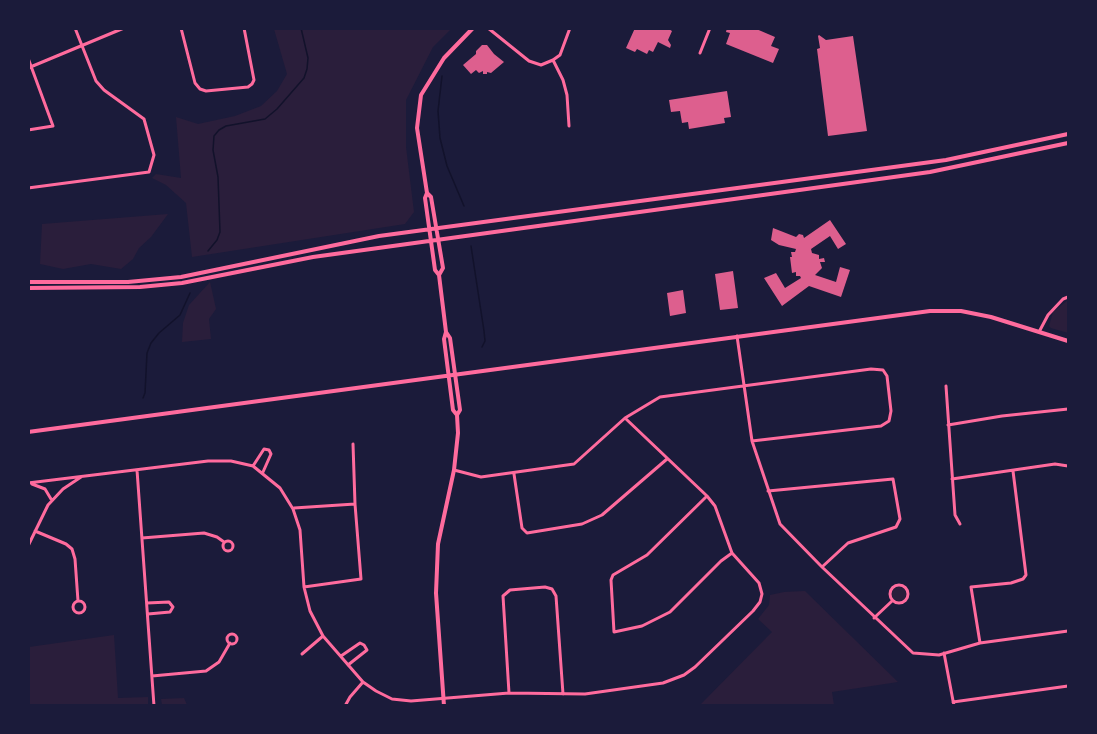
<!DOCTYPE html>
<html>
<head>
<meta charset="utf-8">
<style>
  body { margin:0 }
  #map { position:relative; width:1097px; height:734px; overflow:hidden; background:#1b1b3a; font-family:"Sofia Sans Condensed",sans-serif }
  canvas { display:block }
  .frame { position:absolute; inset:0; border:30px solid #1b1b3a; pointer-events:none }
</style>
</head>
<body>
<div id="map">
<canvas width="1097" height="734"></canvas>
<div class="frame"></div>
</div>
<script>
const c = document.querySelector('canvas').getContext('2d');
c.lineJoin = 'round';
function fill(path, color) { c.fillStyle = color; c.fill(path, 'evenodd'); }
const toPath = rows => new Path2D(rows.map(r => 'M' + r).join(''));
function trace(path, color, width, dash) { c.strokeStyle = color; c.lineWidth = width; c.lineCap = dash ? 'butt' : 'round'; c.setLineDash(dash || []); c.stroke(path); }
fill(toPath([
  [274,29,451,29,433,47,406,100,406,147,414,212,405,224,192,257,186,203,166,185,152,178,156,174,181,178,176,117,198,124,235,116,261,106,277,91,287,74],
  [168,214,151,237,139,248,133,259,121,269,91,264,63,269,40,264,42,224],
  [210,282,216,309,209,319,211,339,182,342,183,323,189,305],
  [1068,300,1068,333,1051,328,1049,326,1053,312],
  '892 594a7 7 0 1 1 14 0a7 7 0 1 1-14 0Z',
  [805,591,898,682,832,692,834,705,700,705,772,632,758,619,769,605,770,595,784,592],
  [114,635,118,698,148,697,148,705,29,705,29,647],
  [184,698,187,705,162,705,161,699]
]), '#2a1e3b');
trace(toPath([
  [442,76,438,111,440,138,447,166,464,206],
  [471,246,484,331,485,341,482,347],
  [208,251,217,240,220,232,218,177,213,150,214,136,219,130,226,126,265,119,277,109,304,78,307,69,308,58,301,28],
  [143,398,145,393,147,353,151,343,159,333,180,315,190,293]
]), '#12122b', 1.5);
fill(toPath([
  [635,28,667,28,672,31,668,40,671,45,670,48,658,42,653,52,649,50,647,54,637,49,635,52,626,48],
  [727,28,754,28,775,37,771,46,779,49,773,63,726,44,730,33,726,32],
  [819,35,826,40,853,36,867,131,828,136,817,49,820,48,818,36],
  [482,45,487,45,494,54,504,62,491,73,487,72,487,74,483,74,483,71,479,73,476,70,471,74,463,65,476,54,476,51],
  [727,91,731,117,724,118,725,123,689,129,688,122,682,123,680,111,671,112,669,100],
  [830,220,846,244,838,249,830,236,811,249,812,253,819,255,819,259,824,258,825,262,820,262,822,268,815,275,836,282,840,267,850,270,841,297,809,286,782,306,764,278,776,273,785,288,801,278,800,276,796,276,796,272,792,273,790,257,792,257,791,252,795,252,796,249,779,245,771,240,773,228,796,237,799,234,803,235,804,238],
  [733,271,738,308,720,310,715,274],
  [683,290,686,313,670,316,667,293]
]), '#dd5f8e');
trace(toPath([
  [181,28,195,83,200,89,206,91,248,87,252,84,254,80,244,28],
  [488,28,529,61,541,65,553,60,560,55,570,28],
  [700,53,710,28],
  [28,58,53,126,28,130],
  [553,60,563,80,567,95,569,126],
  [28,68,124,28],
  [28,188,149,172,154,155,144,119,104,90,96,81,75,28],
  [1039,332,1048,315,1063,299,1068,297],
  [737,336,752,441,780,524,822,567,913,653,939,655,980,643,1068,631],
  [946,386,955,515,960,524],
  [948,425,1002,416,1068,409],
  [253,466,264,449,269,450,271,454,263,472],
  [137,470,154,706],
  [454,470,481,477,574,464,625,418,660,397,871,369,883,370,887,376,891,411,889,421,881,426,752,441],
  [514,474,522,528,527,533,582,524,602,515,667,459],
  [952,479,1055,464,1068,466],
  [28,483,208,461,231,461,253,466,280,488,293,509,300,530,304,587,310,611,323,636,363,682,376,691,392,699,411,701,509,693,585,694,663,683,684,675,695,667,753,611,760,602,762,594,759,583,732,553,715,506,707,496,625,418],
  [32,484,45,489,51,499],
  [768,491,893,479,900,519,896,527,848,543,822,567],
  [707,496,647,555,613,575,611,580,614,632,642,626,670,612,721,561,732,553],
  [294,508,355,504],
  [35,531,66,544,72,549,75,559,78,601],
  [142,538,204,533,217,537,224,542],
  '223 546a5 5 0 1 1 10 0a5 5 0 1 1-10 0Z',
  [28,546,48,505,63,489,81,477],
  '890 594a9 9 0 1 1 18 0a9 9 0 1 1-18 0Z',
  [304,587,361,579,355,504,353,444],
  '73 607a6 6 0 1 1 12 0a6 6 0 1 1-12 0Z',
  [147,603,169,602,173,607,170,612,148,614],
  [874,618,892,601],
  '227 639a5 5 0 1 1 10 0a5 5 0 1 1-10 0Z',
  [980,643,971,587,1011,583,1023,579,1026,575,1013,471],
  [944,653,954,706],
  [302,654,323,636],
  [341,656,360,643,364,645,367,650,348,665],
  [152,676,206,671,219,662,230,643],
  [509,693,503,596,510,590,545,587,552,589,556,596,563,694],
  [953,702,1068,686],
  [345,706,350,697,363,682]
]), '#ff6b9d', 3);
trace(toPath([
  [427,193,417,128,421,95,444,58,473,28]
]), '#ff6b9d', 4);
trace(toPath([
  [427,193,425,198,435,270,439,275,446,332,444,339,453,410,457,415],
  [427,193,431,197,443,268,439,275],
  [28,282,128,282,181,277,379,236,946,160,1068,134],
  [28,288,140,287,182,283,313,257,930,172,1068,143],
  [28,432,930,311,961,311,991,317,1068,341],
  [444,706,436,593,438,544,454,470,458,433,457,415,460,410,450,338,446,332]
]), '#ff6b9d', 4);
</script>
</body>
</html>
